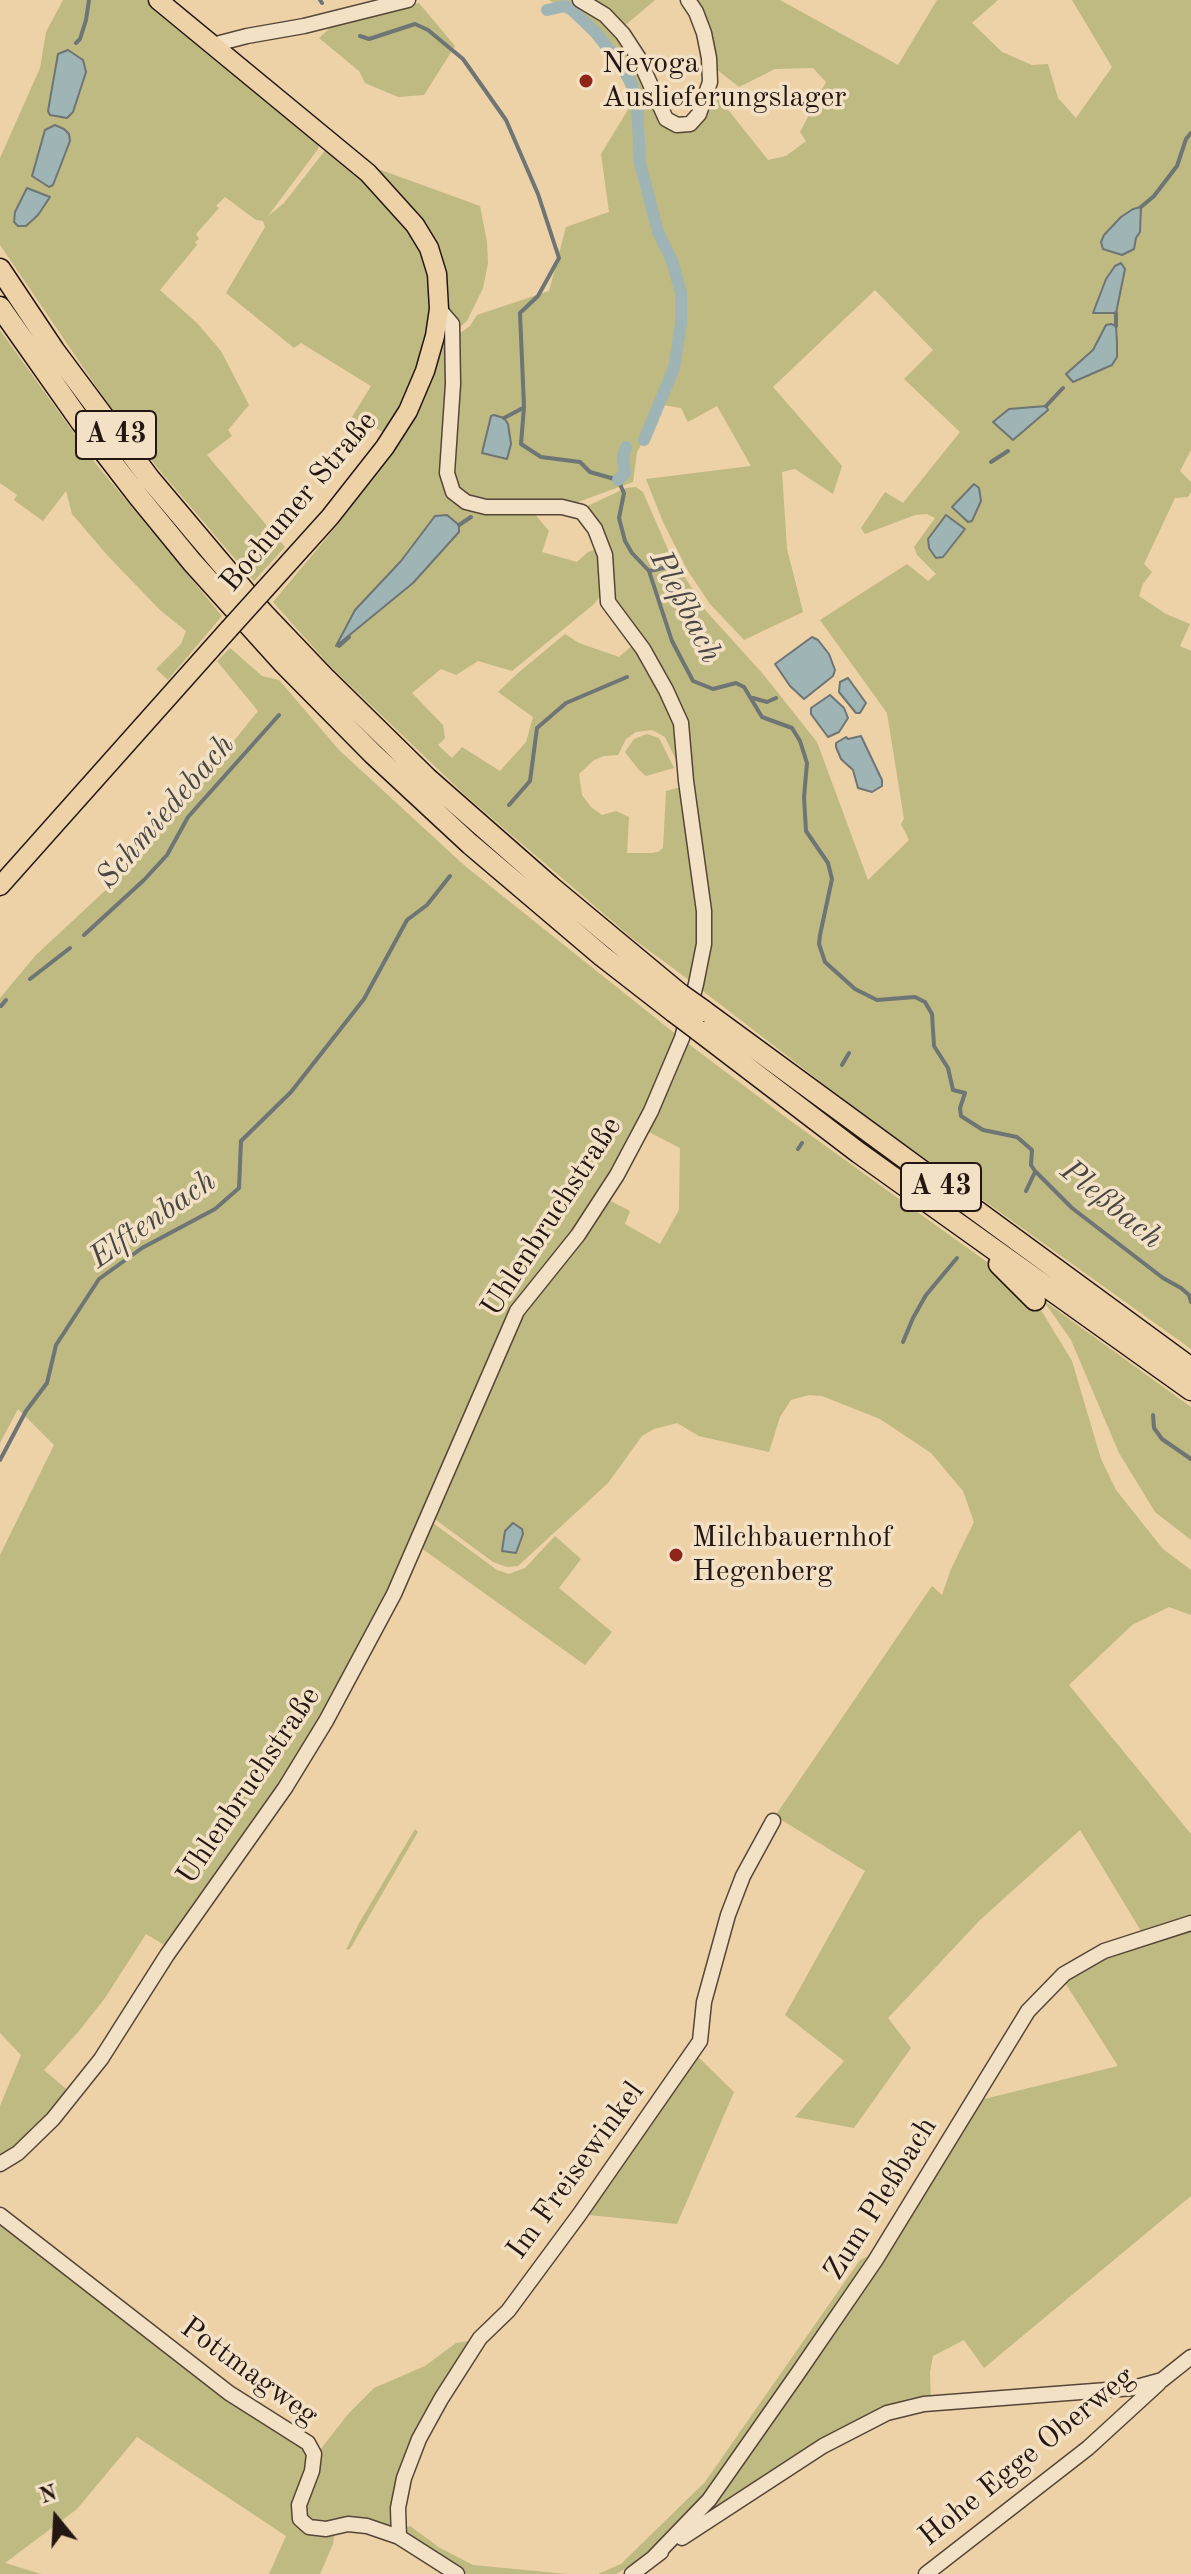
<!DOCTYPE html>
<html>
<head>
<meta charset="utf-8">
<style>
  body { margin:0 }
  #map { position:relative; width:1191px; height:2574px; overflow:hidden; background:#edd1a7; font-family:"Old Standard TT",serif }
  canvas { display:block }
  .north { position:absolute; left:16px; top:2478px; width:80px; height:80px; -webkit-text-stroke:6px #f3e1c6; paint-order:stroke; rotate:342deg; font-size:22px; font-weight:700; line-height:32px; text-align:center; color:#241713 }
  .north::after { content:''; display:block; margin:auto; width:28px; height:36px; background:#241713; clip-path:polygon(50% 0,100% 100%,50% 72%,0 100%) }
</style>
</head>
<body>
<div id="map">
<canvas width="1191" height="2574"></canvas>
<div class="north">N</div>
</div>
<script>
const c = document.querySelector('canvas').getContext('2d');
c.lineJoin = 'round';
function fill(path, color) { c.fillStyle = color; c.fill(path, 'evenodd'); }
const toPath = rows => new Path2D(rows.map(r => 'M' + r).join(''));
function trace(path, color, width, dash) { c.strokeStyle = color; c.lineWidth = width; c.lineCap = dash ? 'butt' : 'round'; c.setLineDash(dash || []); c.stroke(path); }
function drawText(font, color, halo, rows, align = 'center') {
  c.font = font + ' "Old Standard TT",serif'; c.lineWidth = 7; c.setLineDash([]); c.textBaseline = 'middle'; c.strokeStyle = halo; c.fillStyle = color; for (const [text, x, y, turn = 0] of rows) {
    c.save(); c.translate(x, y); c.rotate((+turn || 0) * Math.PI / 180); c.textAlign = isNaN(turn) ? turn : align; if (halo) c.strokeText(text, 0, 0); c.fillText(text, 0, 0); c.restore();
  }
}
fill(toPath([
  [63,0,146,0,319,144,318,149,268,216,284,203,327,148,351,167,401,221,422,254,429,275,431,319,419,366,403,406,387,434,352,417,371,386,301,343,294,348,226,293,265,227,263,221,256,220,225,197,216,206,219,208,196,234,199,239,195,242,197,245,160,290,197,323,221,351,249,405,228,430,232,436,207,455,285,547,254,581,160,471,108,404,0,245,0,158,40,68,46,32],
  [549,0,574,0,584,5,620,37,668,127,678,132,693,129,708,111,713,96,718,97,768,160,786,156,806,141,800,132,826,82,813,68,775,69,739,87,716,69,693,0,780,0,898,65,937,0,998,0,972,23,1002,52,1032,65,1048,64,1058,98,1076,118,1112,67,1072,0,1191,0,1191,450,1180,471,1191,482,1191,492,1188,497,1175,498,1144,564,1152,572,1143,584,1139,596,1166,614,1190,624,1180,646,1191,651,1191,1349,860,1112,699,988,704,978,685,728,619,611,583,508,626,488,636,487,643,492,669,552,706,611,763,674,817,742,868,880,909,840,901,824,904,819,887,713,820,620,907,564,928,581,936,574,917,555,914,547,935,518,927,514,915,515,865,534,861,528,885,492,903,503,960,432,904,379,933,350,875,290,773,387,842,466,833,494,795,469,782,472,787,549,803,612,744,640,710,604,688,571,663,522,646,479,751,466,717,406,688,422,681,408,663,405,637,452,633,482,575,503,534,506,489,504,458,491,452,469,459,334,470,326,477,315,549,291,566,227,609,212,601,154,632,103,606,37],
  [591,0,655,0,623,27],
  [419,3,455,46,424,95,398,97,365,83,359,71,319,38,333,25],
  [381,170,480,206,487,242,488,263,483,288,467,321,459,328,445,300,419,217,376,171],
  [0,330,96,464,222,616,168,680,156,669,181,644,186,631,160,610,108,556,72,514,66,491,43,521,14,500,17,495,0,483],
  [442,330,449,333,446,492,534,513,549,531,542,552,577,562,588,552,600,548,603,575,600,596,593,605,512,671,478,661,456,675,441,669,412,693,443,725,445,738,438,745,452,758,462,747,500,771,526,742,533,717,498,692,518,673,565,634,579,643,619,657,635,643,673,708,679,766,665,737,652,730,636,732,626,739,618,755,604,756,594,760,579,774,582,795,591,807,602,815,616,811,629,817,627,853,652,853,658,852,663,848,666,791,681,787,699,889,698,952,689,980,632,938,466,796,331,667,273,602,339,523,402,435],
  [230,648,262,676,279,680,339,750,465,866,678,1036,647,1109,611,1173,572,1237,544,1273,527,1287,508,1321,402,1570,323,1719,169,1948,146,1934,105,1998,79,2031,44,2070,72,2094,0,2162,0,2106,21,2055,0,2033,0,1555,54,1445,18,1409,0,1443,0,998,36,955,137,861,258,711,217,661],
  [647,734,659,738,674,768,646,776,639,770,625,752,634,739],
  [686,1042,788,1119,1005,1275,1022,1291,1041,1310,1072,1361,1101,1459,1116,1490,1163,1549,1191,1570,1191,1615,1169,1607,1132,1625,1069,1685,1191,1834,1191,1918,1141,1931,1080,1830,980,1920,888,2018,911,2048,854,2128,795,2117,844,2061,785,2015,865,1871,775,1816,932,1586,942,1595,951,1569,974,1522,963,1491,931,1453,880,1419,822,1396,809,1395,791,1400,780,1417,769,1452,699,1436,677,1423,654,1429,642,1436,608,1483,518,1566,507,1567,493,1562,432,1517,512,1325,605,1198,630,1211,625,1224,660,1244,679,1210,680,1148,645,1130,685,1050],
  [1043,1300,1191,1407,1191,1540,1155,1512,1119,1453,1071,1340],
  [429,1520,497,1570,509,1574,525,1568,555,1536,581,1559,559,1588,612,1632,585,1665,417,1545],
  [415,1829,418,1832,350,1949,346,1950,358,1925],
  [1191,1926,1191,2196,984,2368,964,2340,933,2356,930,2372,931,2401,897,2405,707,2518,703,2511,976,2101,1118,2066,1064,1981,1085,1965],
  [697,2056,734,2092,677,2224,589,2215,586,2212],
  [0,2220,316,2455,349,2413,374,2388,425,2366,456,2343,477,2340,414,2438,395,2540,384,2534,335,2529,333,2544,320,2574,269,2574,286,2536,137,2437,77,2509,5,2563,41,2574,0,2574],
  [880,2250,716,2481,694,2507,645,2554,625,2569,616,2574,598,2574,621,2564,705,2482,860,2260],
  [410,2526,440,2548,473,2565,567,2574,467,2574,401,2530]
]), '#bfb982');
const water = toPath([
  [68,50,83,60,86,72,73,112,67,118,50,115,48,111,58,54,68,50],
  [55,125,64,129,69,134,70,141,53,185,49,187,32,176,45,130,55,125],
  [27,188,50,197,38,215,26,226,18,226,14,222,15,212,27,188],
  [1141,207,1140,232,1136,238,1134,249,1122,255,1103,249,1101,242,1104,235,1121,217,1133,209,1141,207],
  [1121,263,1125,269,1116,313,1093,313,1106,279,1115,266,1121,263],
  [1111,324,1116,326,1117,343,1117,357,1112,365,1073,382,1066,374,1093,350,1106,325,1111,324],
  [1046,406,1048,410,1013,440,993,422,1009,409,1046,406],
  [494,415,504,418,508,424,511,444,507,459,482,453,491,416,494,415],
  [974,484,979,488,981,501,972,521,968,522,952,507,974,484],
  [447,515,459,525,459,532,413,583,336,646,355,610,401,561,435,516,447,515],
  [946,515,965,529,943,557,936,558,929,548,928,539,946,515],
  [812,637,818,640,829,654,835,670,833,676,804,699,790,686,775,664,812,637],
  [848,678,866,703,860,713,856,713,839,692,840,682,848,678],
  [830,695,844,708,848,718,839,732,828,737,811,714,811,708,830,695],
  [861,736,882,780,882,786,872,792,858,788,853,770,841,759,836,747,836,743,846,737,848,739,861,736],
  [513,1523,522,1529,523,1534,516,1553,502,1551,505,1531,513,1523]
]);
fill(water, '#9fb4b4');
trace(water, '#6e7574', 2);
trace(toPath([
  [320,0,322,3],
  [360,36,369,39,415,24,428,30,463,59,506,120,538,194,559,258,538,296,520,313,524,407,521,444,541,457,580,462,590,472,618,480,624,493,619,518,625,541,632,553,649,571,672,641,693,681,713,689,736,683,744,687,762,717,792,728,800,741,807,763,804,797,806,831,828,863,832,879,820,935,819,944,825,962,855,989,877,1000,915,997,925,1002,932,1014,934,1046,948,1068,953,1090,965,1093,960,1108,961,1116,983,1130,1017,1137,1032,1150,1031,1165,1035,1171,1072,1208,1163,1278,1181,1288,1189,1295,1191,1302],
  [76,43,80,39,86,20,89,0],
  [1141,207,1154,196,1177,166,1186,139,1191,133],
  [1116,326,1116,313],
  [1046,406,1063,388],
  [504,418,523,408],
  [991,462,1008,451],
  [459,525,471,517],
  [649,571,668,567],
  [339,646,349,637],
  [753,698,767,702,776,698],
  [509,805,530,781,537,728,566,703,627,677],
  [84,935,144,880,167,855,188,817,279,715],
  [30,979,70,948],
  [1,1006,6,1000],
  [842,1065,849,1053],
  [798,1149,802,1143],
  [1026,1191,1035,1172],
  [903,1342,913,1318,926,1295,957,1258],
  [1153,1415,1154,1428,1162,1439,1191,1459],
  [0,1460,26,1411,47,1383,56,1345,99,1279,142,1248,215,1209,239,1188,241,1141,291,1092,364,999,407,920,427,905,450,876]
]), '#6e7574', 4);
trace(toPath([
  [547,10,565,6,572,10,596,33,620,64,631,83,637,102,640,163,658,232,672,261,681,293,681,324,674,368,644,440],
  [618,480,625,473,623,457,626,447]
]), '#9fb4b4', 12);
const minor = toPath([
  [580,0,605,15,623,34,638,57,666,119,677,125,690,124,699,114,710,82,709,58,704,33,696,12,688,0],
  [215,47,220,43,247,36,304,26,408,0],
  [0,2164,18,2153,53,2119,101,2059,167,1955,285,1788,326,1721,394,1594,517,1311,578,1235,617,1175,651,1111,682,1038,696,984,704,944,704,911,686,781,681,723,666,690,643,649,608,602,605,555,595,529,582,512,562,507,486,507,466,502,453,492,447,473,453,384,452,324,439,309],
  [0,2215,229,2393,308,2443,314,2454,312,2471,299,2505,300,2519,309,2527,326,2529,348,2524,367,2526,399,2537,457,2574],
  [399,2537,398,2508,404,2478,419,2439,441,2399,480,2338,508,2311,579,2215,700,2041,704,2002,728,1915,743,1876,773,1821],
  [682,2538,823,2446,887,2413,924,2404,1133,2388,1162,2380,1191,2357],
  [654,2557,709,2500,796,2376,875,2261,1028,2011,1064,1974,1104,1951,1191,1923],
  [632,2574,661,2552],
  [926,2574,1088,2448,1159,2383]
]);
const major = toPath([
  [158,0,368,173,415,225,429,248,437,274,439,309,435,336,425,371,408,411,385,447,330,517,266,588],
  [0,886,229,629]
]);
const highway = toPath([
  [0,269,54,350,150,479,263,613,324,677,427,778,550,886,680,994],
  [0,307,81,422,138,496,192,562,284,664,373,754,470,844,602,956,674,1012],
  [704,1011,1191,1368],
  [698,1030,859,1153,1191,1390],
  [999,1264,1035,1300]
]);
trace(minor, '#564638', 17);
trace(major, '#241713', 21);
trace(highway, '#241713', 23);
trace(minor, '#f3e1c6', 14);
trace(major, '#edd1a7', 18);
trace(highway, '#edd1a7', 20);
const majorBridge = toPath([
  [229,629,266,588]
]);
const highwayBridge = toPath([
  [680,994,704,1011],
  [674,1012,698,1030]
]);
trace(majorBridge, '#241713', 21, []);
trace(highwayBridge, '#241713', 23, []);
trace(majorBridge, '#edd1a7', 18);
trace(highwayBridge, '#edd1a7', 20);
for (const [x, y, r, color] of [
  [586,81,8,"#8f2418"],
  [676,1555,8,"#8f2418"]
]) { const dot = new Path2D(); dot.arc(x, y, r, 0, 2 * Math.PI); c.fillStyle = color; c.fill(dot); trace(dot, '#f3e1c6', 3); }
for (const [x, y, w] of [
  [116,435,80],
  [941,1187,80]
]) { const box = new Path2D(); box.roundRect(x - w / 2, y - 24, w, 48, 6); c.fillStyle = '#f3e1c6'; c.fill(box); trace(box, '#241713', 2); }
drawText('bold 28px', '#241713', null, [
  ["A 43",116,435],
  ["A 43",941,1187]
]);
drawText('30px', '#241713', '#f3e1c6', [
  ["Nevoga",602,64],
  ["Auslieferungslager",602,98],
  ["Milchbauernhof",692,1538],
  ["Hegenberg",692,1572]
], 'left');
drawText('30px', '#241713', '#f3e1c6', [
  ["Bochumer Straße",299,502,-50],
  ["Uhlenbruchstraße",552,1217,-57],
  ["Uhlenbruchstraße",249,1786,-56],
  ["Im Freisewinkel",576,2171,-54],
  ["Zum Pleßbach",881,2199,-58],
  ["Pottmagweg",249,2372,36],
  ["Hohe Egge Oberweg",1027,2457,-39]
]);
drawText('italic 32px', '#494643', '#f3e1c6', [
  ["Pleßbach",685,607,63],
  ["Schmiedebach",166,812,-49],
  ["Pleßbach",1111,1205,39],
  ["Elftenbach",153,1220,-35]
]);
</script>
</body>
</html>
